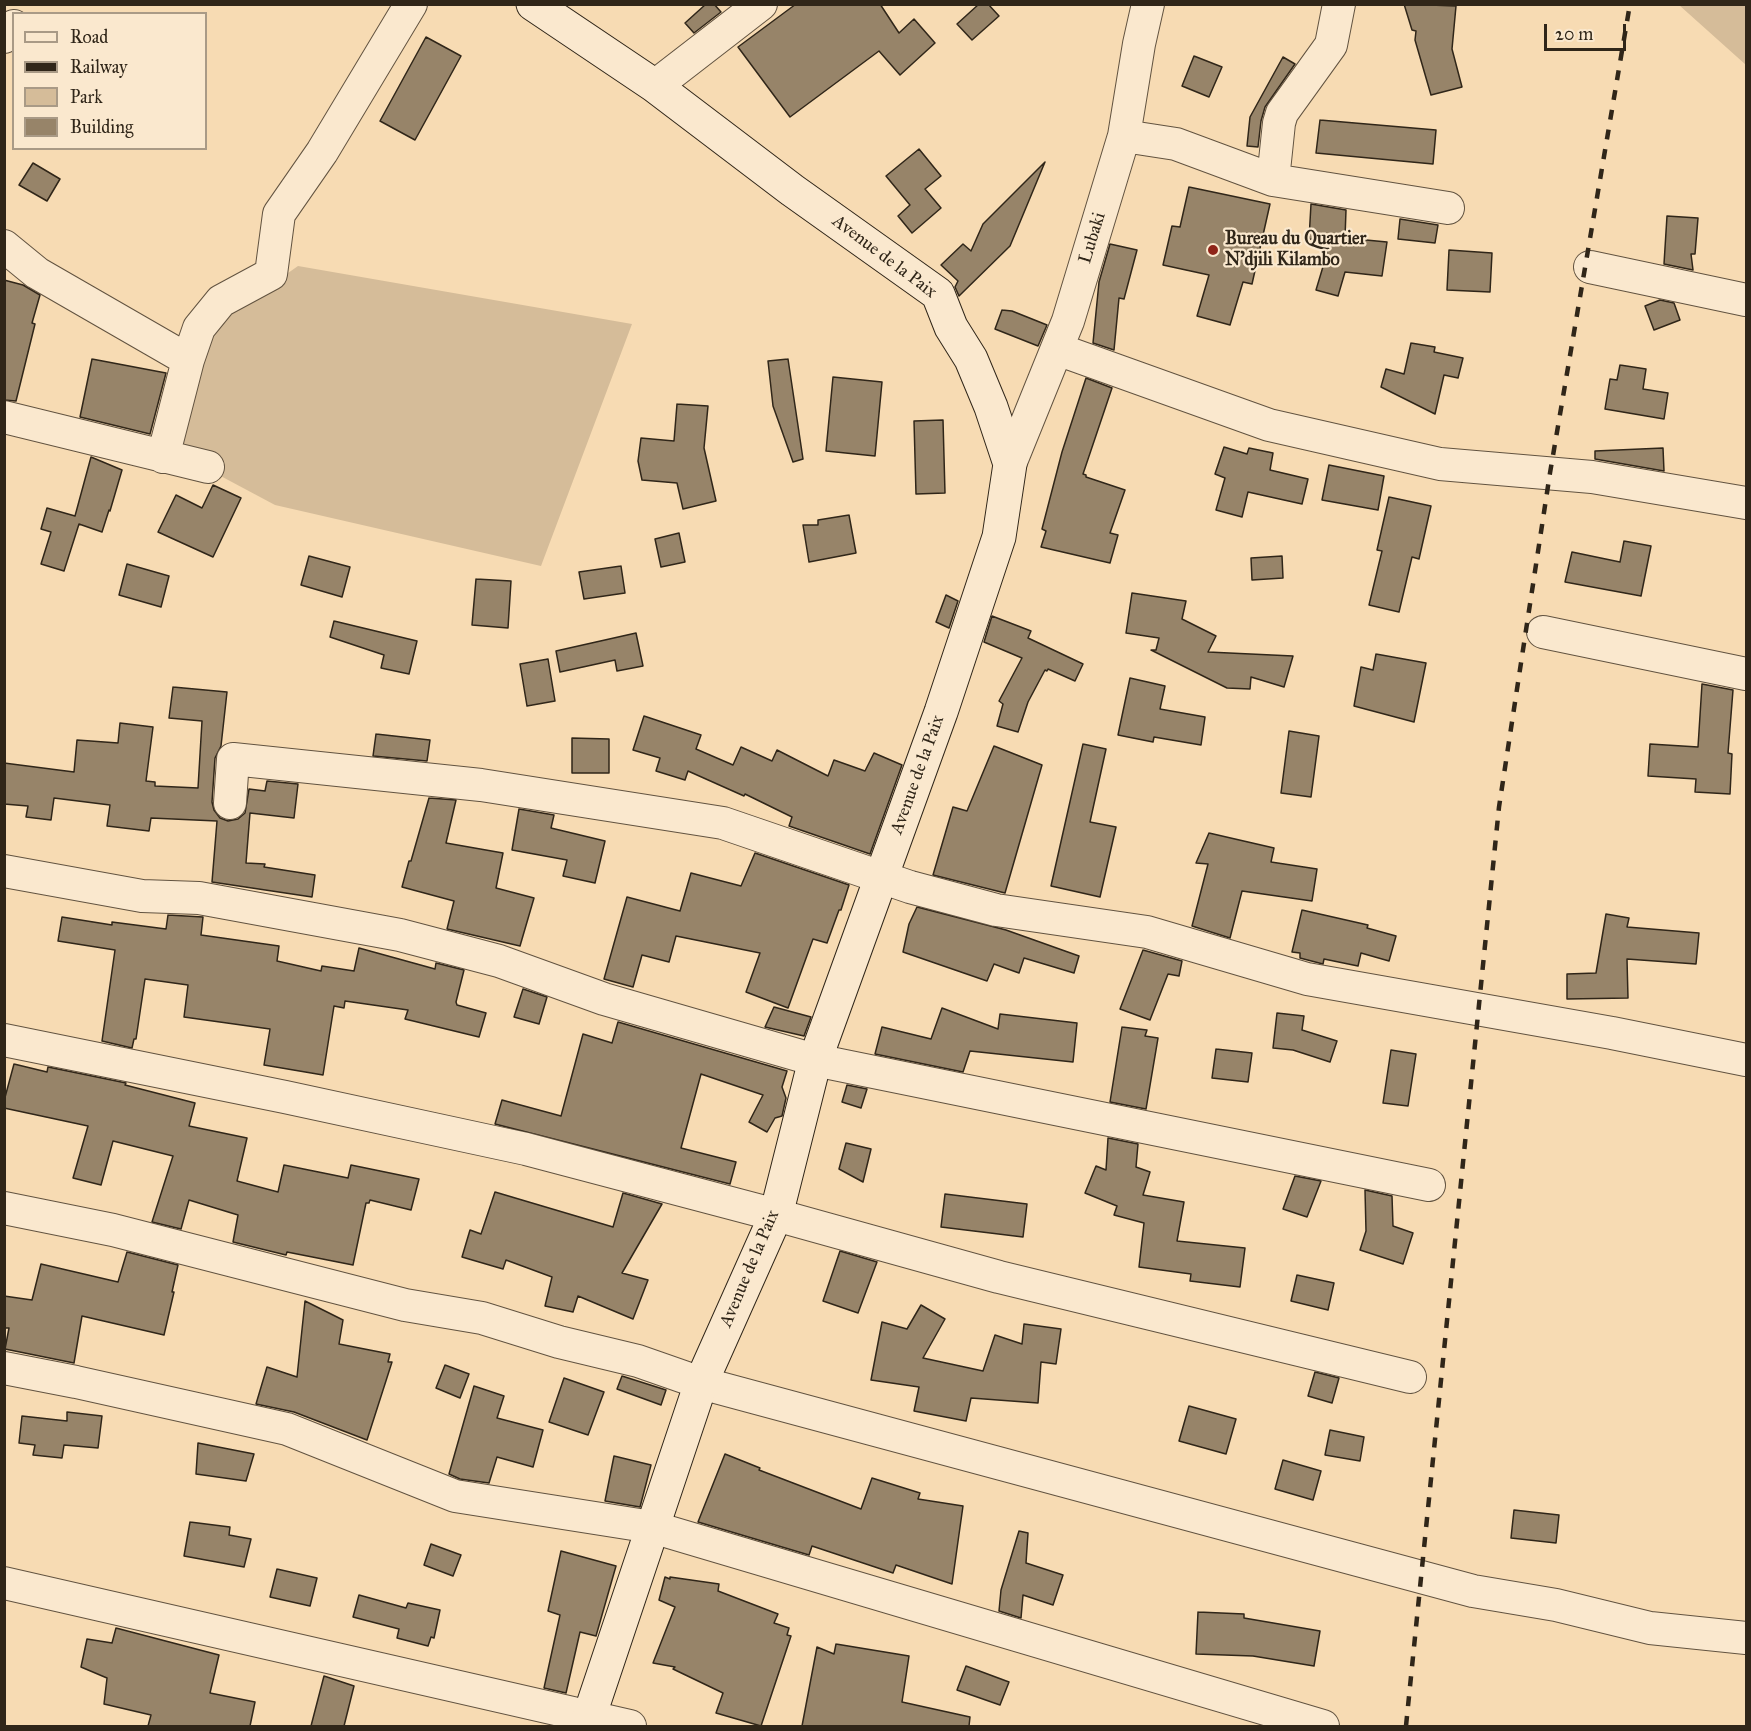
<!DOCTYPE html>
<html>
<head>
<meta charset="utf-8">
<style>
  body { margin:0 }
  #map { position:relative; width:1751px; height:1731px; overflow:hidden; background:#f7dbb3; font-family:"IM FELL Great Primer",serif }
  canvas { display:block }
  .frame { position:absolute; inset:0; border:6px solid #302619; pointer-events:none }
  .legend { position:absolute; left:12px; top:12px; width:195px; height:138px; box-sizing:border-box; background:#fae8ce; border:2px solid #a99a86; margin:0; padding:8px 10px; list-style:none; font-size:18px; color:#302619 }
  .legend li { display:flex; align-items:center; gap:12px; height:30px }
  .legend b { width:30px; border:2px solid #a99a86 }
  .scale { position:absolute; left:1544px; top:24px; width:82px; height:27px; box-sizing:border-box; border:3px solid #302619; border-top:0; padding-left:8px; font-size:18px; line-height:21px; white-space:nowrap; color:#302619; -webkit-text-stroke:4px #fae8ce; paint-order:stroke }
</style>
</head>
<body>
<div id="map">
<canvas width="1751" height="1731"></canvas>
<div class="frame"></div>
<ul class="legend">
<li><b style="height:8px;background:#fae8ce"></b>Road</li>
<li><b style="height:8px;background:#302619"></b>Railway</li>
<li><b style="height:16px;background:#d5bc99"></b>Park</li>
<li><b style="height:16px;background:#978469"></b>Building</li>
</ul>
<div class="scale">20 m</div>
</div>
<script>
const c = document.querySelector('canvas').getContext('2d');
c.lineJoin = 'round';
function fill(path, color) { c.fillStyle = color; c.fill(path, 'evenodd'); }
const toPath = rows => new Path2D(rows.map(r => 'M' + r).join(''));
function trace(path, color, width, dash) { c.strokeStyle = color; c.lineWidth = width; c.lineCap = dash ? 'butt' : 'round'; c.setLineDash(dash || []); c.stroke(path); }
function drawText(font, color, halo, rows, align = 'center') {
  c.font = font + ' "IM FELL Great Primer",serif'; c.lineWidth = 4.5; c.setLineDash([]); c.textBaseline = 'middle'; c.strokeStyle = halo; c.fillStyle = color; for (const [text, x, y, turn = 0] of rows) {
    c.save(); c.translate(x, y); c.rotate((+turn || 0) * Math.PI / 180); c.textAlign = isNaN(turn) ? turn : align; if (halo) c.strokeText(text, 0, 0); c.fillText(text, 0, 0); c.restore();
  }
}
fill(toPath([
  [1679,5,1746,5,1746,65],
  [298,266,632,324,541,566,275,505,170,449,204,332]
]), '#d5bc99');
const building = toPath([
  [706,4,714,4,721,12,694,33,685,23,706,4],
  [796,4,880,4,899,33,914,19,935,43,900,75,879,51,790,117,738,47,796,4],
  [979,4,988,4,999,16,972,40,957,24,979,4],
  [1404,4,1456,6,1452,49,1462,87,1431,95,1415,40,1416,31,1412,30,1404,4],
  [426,37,461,56,415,140,380,121,426,37],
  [1194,56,1222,67,1209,97,1182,86,1194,56],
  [1283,57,1295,64,1265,107,1261,121,1258,147,1247,146,1250,117,1283,57],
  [1320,120,1436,130,1433,164,1316,153,1320,120],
  [919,149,941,176,925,189,941,208,912,233,898,216,910,205,886,176,919,149],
  [1045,162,1010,246,959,296,955,287,958,281,941,265,963,244,971,251,983,224,1045,162],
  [33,163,60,179,47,201,19,185,33,163],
  [1189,187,1270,204,1252,284,1243,282,1230,325,1197,316,1209,275,1163,265,1172,226,1180,227,1189,187],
  [1311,204,1346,210,1345,238,1387,242,1382,276,1345,272,1338,296,1316,290,1331,240,1309,239,1311,204],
  [1667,216,1698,218,1695,254,1691,254,1693,270,1664,264,1667,216],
  [1400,219,1438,225,1435,243,1398,239,1400,219],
  [1110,244,1137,250,1124,299,1119,298,1114,350,1093,343,1099,282,1110,244],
  [1449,250,1492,253,1490,292,1447,290,1449,250],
  [4,280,23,285,40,295,32,323,35,324,16,401,4,400,4,280],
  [1660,300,1674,303,1680,320,1654,330,1645,306,1660,300],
  [1002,310,1012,311,1047,325,1038,346,995,329,1002,310],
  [1411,343,1435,347,1434,352,1463,358,1458,378,1444,375,1435,414,1381,387,1386,369,1404,374,1411,343],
  [92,359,166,373,150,434,80,417,92,359],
  [788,359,803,459,793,462,773,406,768,361,788,359],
  [1620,365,1646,369,1643,389,1668,393,1664,419,1605,409,1610,379,1617,380,1620,365],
  [833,377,882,382,875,456,826,451,833,377],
  [1086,378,1112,388,1083,474,1086,475,1086,477,1125,490,1110,533,1118,535,1110,563,1041,547,1046,531,1042,529,1062,452,1086,378],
  [677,404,708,406,704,448,716,501,683,509,677,483,642,480,638,461,641,438,674,441,677,404],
  [943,420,945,493,916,494,914,421,943,420],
  [1224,447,1247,454,1249,448,1273,453,1270,470,1308,479,1302,504,1248,492,1242,517,1216,510,1225,478,1215,474,1224,447],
  [1663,448,1664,471,1595,459,1595,451,1663,448],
  [91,457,122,470,110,511,109,510,102,532,79,524,64,571,41,564,51,532,41,529,47,508,75,516,91,457],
  [1329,465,1384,476,1378,510,1322,500,1329,465],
  [213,485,241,498,213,557,158,532,176,495,202,508,213,485],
  [1389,497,1431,506,1419,559,1412,557,1399,612,1369,605,1382,551,1377,550,1389,497],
  [849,515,856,553,809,562,803,525,818,525,818,520,849,515],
  [679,533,685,562,661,567,655,539,679,533],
  [1624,541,1651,546,1641,596,1565,582,1572,552,1620,562,1624,541],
  [309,556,350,567,342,597,301,585,309,556],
  [1282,556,1283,578,1252,580,1251,558,1282,556],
  [127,564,169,576,161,607,119,595,127,564],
  [621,566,625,593,584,599,579,572,621,566],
  [476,579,511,581,508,628,472,625,476,579],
  [1132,593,1186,601,1182,619,1216,636,1208,652,1293,656,1284,687,1251,677,1250,689,1227,688,1151,650,1156,650,1159,638,1126,633,1132,593],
  [946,595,958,601,949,628,936,622,946,595],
  [992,616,1031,631,1028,638,1083,664,1075,681,1048,669,1047,671,1045,670,1028,702,1018,732,997,726,1003,704,999,701,1022,658,984,642,992,616],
  [334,621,417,641,409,674,381,668,384,655,330,637,334,621],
  [636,633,643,666,617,671,615,660,560,672,556,651,636,633],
  [1376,654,1426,663,1414,722,1354,706,1361,667,1373,670,1376,654],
  [548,659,555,701,527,706,520,664,548,659],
  [1130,678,1165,686,1160,709,1205,717,1201,745,1154,737,1153,742,1118,735,1130,678],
  [1702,684,1733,690,1728,753,1732,754,1730,794,1695,792,1696,779,1648,776,1650,744,1698,747,1702,684],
  [173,687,227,692,221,746,215,758,212,802,214,810,220,818,228,821,238,819,245,813,249,789,265,791,267,781,298,784,294,818,250,813,246,863,265,864,264,867,315,875,312,897,212,882,217,821,151,818,149,831,107,826,110,805,54,798,51,820,26,817,28,806,4,804,4,763,74,772,77,740,118,743,120,723,153,727,146,781,155,782,155,786,198,788,202,721,169,718,173,687],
  [644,716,701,735,696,749,733,765,741,747,772,761,777,750,828,776,834,760,865,771,874,753,902,765,870,854,789,826,792,817,745,794,744,796,688,771,685,780,656,771,660,758,633,750,644,716],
  [1289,731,1319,736,1311,797,1281,793,1289,731],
  [376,734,430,740,427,761,373,756,376,734],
  [572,738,609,739,609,773,572,773,572,738],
  [1083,744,1106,749,1090,822,1116,827,1100,897,1051,886,1083,744],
  [994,746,1042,765,1005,893,933,875,953,807,967,811,994,746],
  [429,798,456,800,446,843,503,853,496,888,534,898,520,946,447,929,454,901,402,887,409,861,411,861,429,798],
  [519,809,554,815,551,828,605,841,595,883,563,876,567,860,512,850,519,809],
  [1209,833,1274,848,1271,862,1317,869,1312,901,1242,891,1230,938,1192,926,1208,864,1196,863,1209,833],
  [755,853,849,885,841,910,839,910,827,943,813,939,788,1008,746,992,760,953,676,936,669,962,642,955,633,987,604,979,627,897,680,911,691,873,741,886,755,853],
  [917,907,1006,930,1079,956,1074,973,1024,958,1019,973,994,964,987,981,903,952,909,924,917,907],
  [1302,910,1368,925,1367,928,1396,936,1389,961,1361,953,1358,966,1324,959,1323,964,1300,958,1300,953,1292,952,1302,910],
  [1606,914,1629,918,1627,927,1699,933,1696,964,1627,959,1628,998,1567,999,1567,974,1596,973,1606,914],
  [168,915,203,917,201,935,279,946,277,961,321,971,322,966,354,971,359,948,435,969,436,963,464,970,456,1002,457,1005,486,1013,479,1037,405,1019,408,1010,345,1001,344,1008,334,1006,323,1075,264,1065,270,1029,184,1017,188,985,145,979,136,1039,134,1039,132,1048,102,1041,115,950,58,941,62,917,112,925,112,922,166,929,168,915],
  [1143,950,1182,961,1179,976,1168,974,1150,1020,1120,1009,1143,950],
  [523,989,547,997,539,1024,514,1017,523,989],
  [774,1007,811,1017,804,1036,765,1027,774,1007],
  [942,1008,998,1029,1000,1014,1077,1023,1073,1062,970,1051,963,1072,875,1054,882,1027,931,1039,942,1008],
  [1277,1013,1304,1016,1302,1030,1337,1041,1330,1062,1293,1050,1273,1048,1277,1013],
  [618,1022,787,1071,782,1087,786,1098,782,1116,775,1118,767,1132,749,1122,763,1095,701,1074,681,1148,736,1162,730,1184,495,1124,502,1100,561,1116,583,1034,612,1043,618,1022],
  [1122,1027,1147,1030,1145,1036,1158,1038,1146,1109,1110,1102,1122,1027],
  [1216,1049,1252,1053,1248,1082,1212,1078,1216,1049],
  [1391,1050,1416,1054,1408,1106,1383,1103,1391,1050],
  [14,1064,47,1072,48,1067,126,1083,125,1085,195,1103,189,1126,247,1138,237,1181,278,1192,284,1165,348,1178,351,1165,419,1179,411,1210,370,1200,369,1203,366,1203,353,1265,287,1252,286,1255,233,1242,238,1215,189,1200,181,1229,152,1222,173,1156,113,1141,101,1185,73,1178,88,1126,4,1108,4,1101,14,1064],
  [847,1085,867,1089,861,1108,842,1102,847,1085],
  [1108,1138,1138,1144,1136,1167,1150,1172,1143,1195,1184,1202,1177,1241,1245,1248,1240,1287,1190,1281,1191,1274,1139,1267,1144,1223,1114,1215,1117,1206,1085,1193,1096,1166,1106,1170,1108,1138],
  [846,1143,871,1149,863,1182,839,1169,846,1143],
  [1295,1176,1321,1181,1307,1217,1283,1209,1295,1176],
  [1365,1190,1392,1196,1393,1226,1413,1233,1403,1264,1360,1250,1366,1231,1365,1190],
  [495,1192,613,1227,623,1193,662,1204,622,1273,648,1280,633,1319,578,1296,573,1312,545,1306,552,1277,506,1260,503,1269,462,1257,470,1230,481,1234,495,1192],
  [945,1194,1027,1204,1023,1237,941,1227,945,1194],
  [840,1251,877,1262,858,1313,823,1301,840,1251],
  [127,1252,178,1265,172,1292,174,1292,164,1335,82,1316,74,1363,5,1349,9,1328,4,1328,4,1296,32,1300,41,1264,118,1282,127,1252],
  [1297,1275,1334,1283,1328,1310,1291,1301,1297,1275],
  [305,1301,343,1320,339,1344,390,1354,388,1362,392,1362,367,1440,294,1412,256,1404,267,1367,297,1377,305,1301],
  [921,1305,945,1319,923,1358,983,1371,995,1335,1022,1344,1024,1324,1061,1329,1056,1364,1041,1362,1038,1403,971,1398,966,1421,914,1411,919,1387,871,1380,882,1322,907,1329,921,1305],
  [445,1365,469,1374,460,1398,436,1388,445,1365],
  [1315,1372,1339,1378,1332,1403,1308,1396,1315,1372],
  [622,1376,666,1390,661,1405,617,1389,622,1376],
  [564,1378,604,1392,588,1435,549,1422,564,1378],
  [474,1386,504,1396,497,1418,543,1430,533,1467,497,1457,489,1483,460,1479,449,1474,474,1386],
  [1189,1406,1236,1419,1226,1454,1179,1441,1189,1406],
  [67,1412,102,1416,98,1448,64,1445,62,1458,33,1455,35,1445,19,1443,22,1416,67,1421,67,1412],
  [1330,1430,1364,1437,1360,1461,1325,1455,1330,1430],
  [198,1443,254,1454,246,1481,196,1474,198,1443],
  [725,1454,760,1468,759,1470,861,1509,872,1478,920,1493,918,1499,963,1506,952,1584,896,1565,893,1573,812,1546,809,1555,698,1522,725,1454],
  [614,1456,651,1465,640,1507,605,1501,614,1456],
  [1283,1460,1321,1471,1313,1500,1275,1489,1283,1460],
  [1514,1510,1559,1515,1556,1543,1511,1538,1514,1510],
  [190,1522,230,1527,229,1535,251,1539,244,1567,184,1556,190,1522],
  [1019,1531,1028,1533,1026,1563,1063,1575,1053,1605,1023,1595,1021,1618,999,1611,1001,1590,1019,1531],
  [431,1544,461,1555,453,1576,424,1565,431,1544],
  [561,1551,616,1566,596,1636,580,1632,566,1693,544,1688,560,1615,548,1611,561,1551],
  [277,1569,317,1578,310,1606,270,1597,277,1569],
  [665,1577,670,1579,670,1577,719,1584,718,1591,778,1614,774,1623,789,1628,787,1635,791,1636,761,1726,716,1713,723,1693,673,1669,675,1667,653,1663,675,1607,659,1600,665,1577],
  [359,1595,406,1608,408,1603,440,1610,434,1638,431,1637,428,1646,397,1638,399,1629,353,1617,359,1595],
  [1198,1612,1244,1614,1244,1618,1320,1631,1314,1666,1253,1656,1196,1654,1198,1612],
  [116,1628,219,1655,210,1693,255,1702,250,1726,148,1726,151,1715,104,1704,107,1678,81,1667,87,1639,112,1643,116,1628],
  [836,1644,909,1656,902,1702,970,1717,969,1726,802,1726,817,1647,834,1654,836,1644],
  [966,1666,1009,1682,1000,1705,957,1690,966,1666],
  [324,1676,354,1686,344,1726,311,1726,324,1676]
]);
fill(building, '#978469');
trace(building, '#302619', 1.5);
const street = toPath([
  [4,37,14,26],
  [655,86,761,4],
  [1124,136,1176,144,1273,180,1448,208],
  [1273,180,1279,123,1282,113,1331,45,1339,4],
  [4,246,37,273,188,360],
  [1590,267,1746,300],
  [1057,349,1269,425,1440,464,1592,477,1746,503],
  [4,417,208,467],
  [163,457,188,360,199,328,221,301,271,274,279,214,322,152,411,4],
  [1010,464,1068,321,1124,136,1139,44,1148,4],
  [1543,632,1746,674],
  [230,803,233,759,481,785,723,823,910,887,996,910,1147,932,1307,979,1612,1033,1746,1060],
  [4,871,142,896,199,898,400,935,499,961,604,999,815,1060,1429,1185],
  [4,1040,285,1097,526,1149,776,1215,999,1277,1410,1377],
  [4,1208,113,1230,405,1305,482,1318,559,1342,638,1361,701,1383,1473,1591,1556,1605,1650,1628,1746,1638],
  [4,1368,76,1382,287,1429,455,1496,652,1527,1323,1726],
  [4,1583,630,1726]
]);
const secondary = toPath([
  [533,4,655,86,792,190,938,294,951,327,971,359,991,407,1010,464,999,537,941,712,815,1060,776,1215,701,1383,586,1726]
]);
trace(street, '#625340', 34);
trace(secondary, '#302619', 35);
trace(street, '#fae8ce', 32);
trace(secondary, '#fae8ce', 33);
trace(toPath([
  [1406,1726,1499,807,1550,473,1630,4]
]), '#302619', 4.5, [10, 10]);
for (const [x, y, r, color] of [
  [1213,250,6,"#8f2418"]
]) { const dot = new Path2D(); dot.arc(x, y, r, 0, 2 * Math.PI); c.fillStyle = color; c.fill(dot); trace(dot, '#fae8ce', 2); }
drawText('18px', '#302619', '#fae8ce', [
  ["Lubaki",1093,238,-73],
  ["Avenue de la Paix",884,257,37],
  ["Avenue de la Paix",918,775,-70],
  ["Avenue de la Paix",750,1269,-67]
]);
drawText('bold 18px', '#302619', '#fae8ce', [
  ["Bureau du Quartier",1225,240],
  ["N'djili Kilambo",1225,261]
], 'left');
</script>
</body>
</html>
